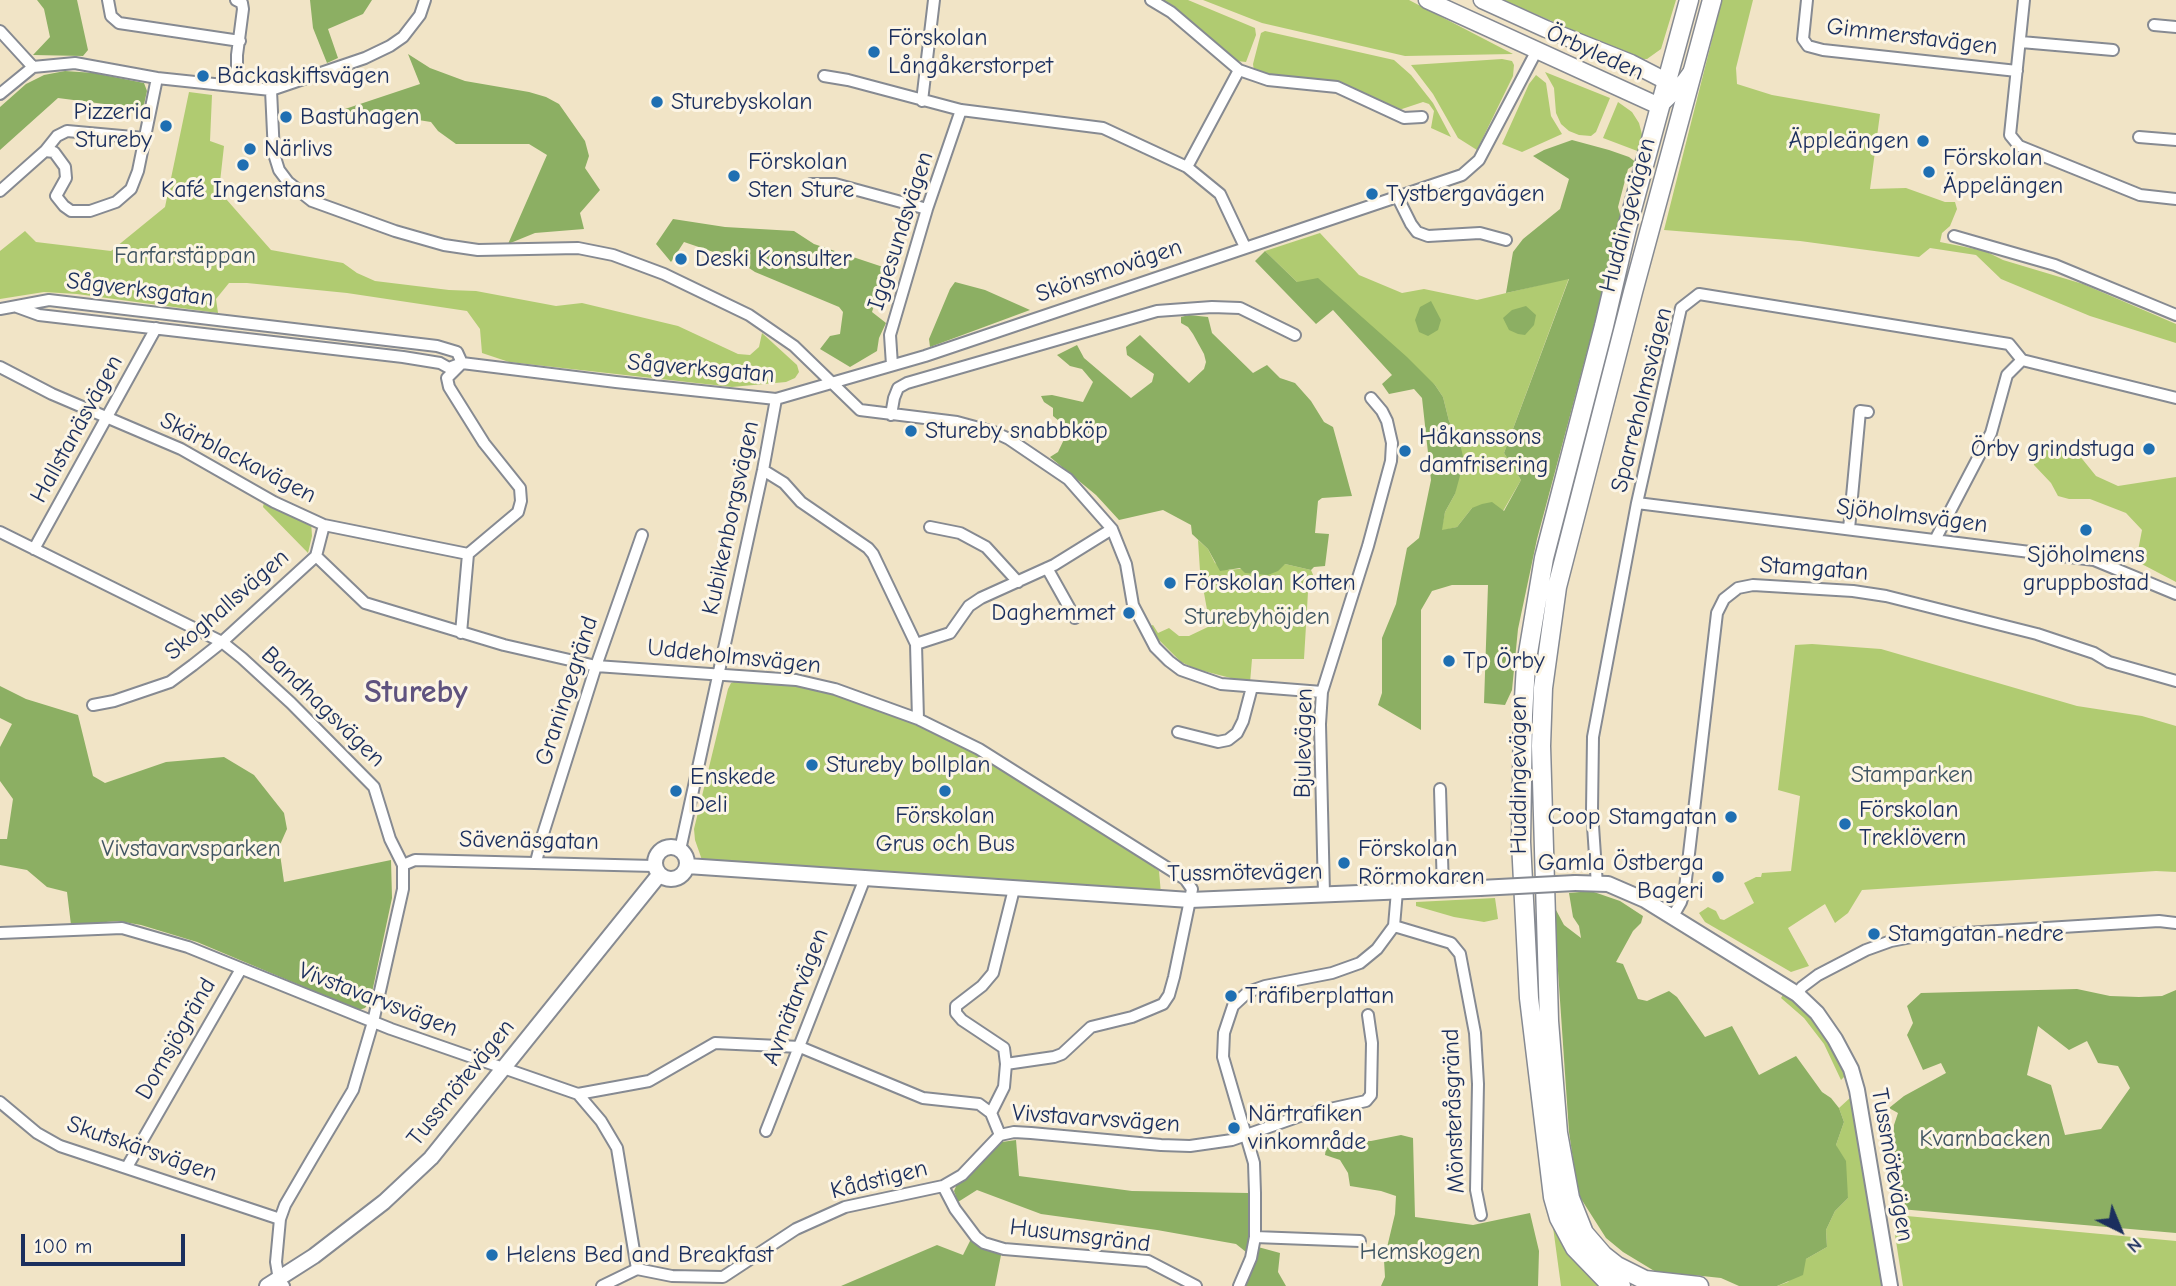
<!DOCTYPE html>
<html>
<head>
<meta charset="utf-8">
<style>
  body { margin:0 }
  #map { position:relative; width:2176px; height:1286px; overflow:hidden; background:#f1e4c6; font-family:"Comic Neue",sans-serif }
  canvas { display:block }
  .north { position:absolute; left:2085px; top:1195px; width:70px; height:70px; -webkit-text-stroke:5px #fcf5e5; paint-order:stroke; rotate:137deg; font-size:19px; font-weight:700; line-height:28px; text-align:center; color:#1b2f5e }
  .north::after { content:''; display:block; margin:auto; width:24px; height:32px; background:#1b2f5e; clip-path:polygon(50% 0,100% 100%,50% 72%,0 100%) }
  .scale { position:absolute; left:21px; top:1234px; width:164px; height:32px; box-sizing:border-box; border:4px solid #1b2f5e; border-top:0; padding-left:9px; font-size:21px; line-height:24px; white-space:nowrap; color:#1b2f5e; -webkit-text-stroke:5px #fcf5e5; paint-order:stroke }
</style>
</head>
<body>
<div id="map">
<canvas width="2176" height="1286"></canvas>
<div class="north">N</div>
<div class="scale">100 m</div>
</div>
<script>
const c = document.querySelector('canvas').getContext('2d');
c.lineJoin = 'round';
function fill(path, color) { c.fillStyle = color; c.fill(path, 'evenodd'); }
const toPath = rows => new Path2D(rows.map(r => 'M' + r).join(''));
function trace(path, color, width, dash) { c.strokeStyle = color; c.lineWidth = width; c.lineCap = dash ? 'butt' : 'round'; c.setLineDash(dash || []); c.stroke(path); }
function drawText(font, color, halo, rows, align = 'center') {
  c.font = font + ' "Comic Neue",sans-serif'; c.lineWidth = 6; c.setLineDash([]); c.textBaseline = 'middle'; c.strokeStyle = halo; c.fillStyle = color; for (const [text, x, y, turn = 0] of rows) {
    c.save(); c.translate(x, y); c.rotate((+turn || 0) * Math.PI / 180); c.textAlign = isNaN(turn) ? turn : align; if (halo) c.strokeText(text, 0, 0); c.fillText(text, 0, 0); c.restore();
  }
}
fill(toPath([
  [1159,0,1188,0,1255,28,1256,35,1246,62,1237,61],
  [1203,0,1409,0,1513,54,1405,56,1262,23],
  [1503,0,1676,0,1661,49,1647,59,1639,59],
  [1722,0,1753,0,1736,68,1737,84,1772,95,1880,114,1870,189,1906,188,1945,202,1955,202,1957,209,1950,226,1942,233,1940,242,1985,251,2003,260,2083,284,2176,324,2176,343,2090,316,2001,279,1976,255,1930,248,1919,257,1800,241,1664,230],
  [1265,31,1394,60,1411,75,1433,103,1451,137,1431,128,1434,111,1429,104,1423,102,1399,110,1348,87,1270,76,1254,71,1253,64,1261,33],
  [1502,59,1512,61,1514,65,1513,76,1477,150,1458,138,1433,94,1411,65],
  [1545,72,1610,98,1596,132,1591,136,1579,135,1569,131,1561,124,1556,113,1554,88],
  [1536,75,1546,83,1551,116,1562,134,1522,152,1502,144,1529,84],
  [189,92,212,95,210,141,224,146,219,191,271,250,343,263,357,273,375,281,449,290,476,291,556,306,582,303,678,326,738,354,750,355,759,347,762,333,797,365,799,372,795,378,786,382,732,387,509,362,482,353,480,329,467,311,347,293,247,283,229,283,216,299,218,313,77,294,44,292,0,299,0,251,25,231,36,242,111,251,165,207],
  [1618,102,1632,112,1639,123,1643,138,1640,152,1603,138],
  [1320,233,1359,275,1402,293,1424,289,1477,300,1569,278,1504,453,1521,480,1503,511,1472,508,1457,527,1441,531,1445,512,1455,494,1459,440,1449,421,1443,397,1435,385,1297,282,1265,251],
  [2037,449,2075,450,2096,476,2118,486,2176,477,2176,582,2136,561,2142,530,2126,513,2090,499,2069,499,2058,496,2051,483,2034,465,2033,458],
  [265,497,311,521,312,536,308,553,263,507],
  [1198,540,1208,549,1215,563,1229,570,1285,564,1311,570,1314,577,1308,592,1304,659,1252,659,1250,683,1196,669,1181,662,1157,638,1150,626,1153,625,1158,633,1169,628,1179,636,1189,636,1210,626,1200,571],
  [1812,644,1881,649,2077,706,2142,716,2176,726,2176,872,2156,871,1862,890,1848,913,1835,923,1825,904,1788,928,1809,966,1791,972,1705,922,1699,913,1708,907,1716,911,1720,919,1724,920,1754,903,1744,883,1756,877,1761,877,1762,873,1791,871,1800,796,1778,790,1795,645],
  [737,681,794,685,833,693,932,731,980,756,1147,862,1159,871,1161,894,702,860,695,840,694,829,728,689,731,683],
  [1495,898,1498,919,1484,922,1454,917,1416,906,1416,902],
  [1784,993,1804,1011,1822,1031,1846,1075,1841,1080,1824,1044,1804,1018,1781,998],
  [1851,1097,1882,1286,1777,1286,1788,1282,1806,1259,1827,1247,1826,1230,1835,1211,1848,1198,1836,1145,1844,1122,1839,1108],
  [1896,1215,2176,1241,2176,1286,1903,1286,1893,1222],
  [1553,1227,1566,1249,1580,1267,1603,1286,1561,1286]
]), '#b0cb71');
fill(toPath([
  [37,0,77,0,88,50,83,56,33,55,50,37,44,9],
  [310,0,372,0,363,14,328,29,338,58,327,63,313,28],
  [408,54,430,68,465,81,529,92,546,97,559,104,585,141,589,156,585,168,600,190,580,213,584,229,535,233,508,244,547,155,529,144,456,144,438,131,431,122,412,119,374,118,354,124,327,121,327,115,420,84],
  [65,71,94,73,144,83,147,91,143,109,58,98,0,150,0,107,26,84,44,75],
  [1572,140,1609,150,1629,157,1637,163,1628,169,1618,207,1622,221,1537,539,1518,629,1512,690,1505,705,1484,703,1488,585,1452,585,1432,591,1421,610,1421,730,1378,705,1382,693,1382,638,1396,604,1407,548,1419,538,1431,480,1422,398,1414,389,1389,394,1382,384,1392,375,1333,310,1316,324,1255,261,1265,251,1297,282,1318,278,1407,357,1435,385,1443,397,1449,421,1459,439,1464,461,1455,494,1445,512,1442,530,1457,527,1472,508,1482,504,1492,502,1504,511,1521,480,1504,453,1569,279,1506,293,1513,252,1523,239,1560,209,1569,179,1533,156,1544,150],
  [673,219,725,227,794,231,814,244,886,268,872,312,886,323,879,338,877,351,850,367,820,349,830,336,840,334,843,312,839,307,755,272,737,260,684,242,671,262,656,244],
  [955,282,985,290,1030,310,930,347,929,339,950,289],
  [1431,301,1441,320,1438,330,1428,336,1419,332,1415,320,1420,307],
  [1526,306,1536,315,1534,325,1525,335,1518,334,1509,330,1503,318,1512,310],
  [1189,315,1208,317,1212,333,1253,373,1267,365,1280,378,1295,383,1311,401,1324,422,1333,427,1352,496,1322,498,1318,501,1315,533,1329,534,1325,566,1314,567,1311,570,1285,564,1278,571,1268,575,1245,573,1240,568,1220,571,1208,549,1192,534,1191,525,1163,510,1119,520,1096,495,1050,457,1058,452,1069,429,1053,416,1053,408,1044,402,1041,396,1052,395,1083,402,1093,382,1082,369,1070,366,1057,355,1077,345,1084,358,1131,398,1152,382,1154,374,1127,355,1126,347,1140,335,1189,383,1204,369,1206,362,1204,354,1193,334,1188,327,1181,323,1181,317],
  [0,686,26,699,78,715,93,776,105,783,166,762,224,757,254,775,284,813,287,829,279,847,284,882,391,860,392,898,370,1002,365,1008,359,1010,197,942,141,925,118,921,71,925,67,892,47,887,27,870,0,865,0,839,7,839,13,799,0,781,0,747,12,724,0,718],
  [1591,891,1620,901,1643,916,1641,923,1633,931,1616,962,1623,964,1638,999,1647,1001,1669,991,1677,997,1705,1037,1732,1026,1759,1075,1796,1056,1822,1092,1831,1098,1839,1108,1844,1122,1836,1145,1846,1161,1848,1198,1835,1211,1826,1230,1827,1247,1806,1259,1803,1275,1777,1286,1739,1286,1721,1278,1693,1275,1661,1275,1623,1252,1606,1238,1578,1194,1569,1132,1555,927,1556,910,1564,925,1581,938,1579,926,1573,917,1569,893],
  [2077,989,2110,996,2139,997,2162,996,2176,990,2176,1233,1900,1209,1890,1202,1894,1125,1898,1113,1889,1108,1904,1096,1946,1073,1941,1063,1923,1070,1907,1035,1913,1023,1907,1006,1921,993],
  [2038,1026,2069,1050,2087,1041,2098,1063,2118,1066,2130,1088,2101,1129,2065,1135,2051,1085,2027,1075],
  [1401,1135,1413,1138,1415,1217,1473,1225,1530,1213,1539,1251,1538,1286,1381,1286,1385,1277,1384,1260,1395,1214,1396,1196,1381,1191,1350,1186,1348,1173,1340,1160,1325,1155,1326,1148,1346,1141,1371,1141],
  [1016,1140,1019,1176,1132,1191,1249,1193,1249,1239,1246,1252,1236,1244,1157,1230,1041,1214,977,1190,958,1202,954,1191,957,1184,1002,1142],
  [973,1235,1002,1250,995,1286,841,1286,937,1245,963,1255],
  [1258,1247,1280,1253,1278,1272,1286,1286,1246,1286]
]), '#8caf63');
const minor = toPath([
  [108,0,111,16,119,23,240,41],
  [236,0,242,3,243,9,237,55,237,85],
  [1151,0,1171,12,1239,70,1268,80,1337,87,1404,118,1422,117],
  [1807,0,1803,39,1808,46,1823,50,2017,71],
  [2024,0,2010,135,2019,146,2140,195,2176,199],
  [2154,25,2176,27],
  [0,31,33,67],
  [2021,42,2113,50],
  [824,76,848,80,961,110,1103,128,1187,167,1220,194,1245,247],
  [271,90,274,154,279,170,288,182,312,201,395,231,444,245,478,250,578,248,613,255,664,274,749,315,794,346,860,410,957,422,994,432,1009,439,1068,479,1112,529,1126,564,1133,605,1155,647,1169,661,1181,670,1221,684,1322,692],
  [0,94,33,67,75,63,157,78,271,90,365,58,390,46,403,37,420,15,425,0],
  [922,101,934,0],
  [2139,137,2176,140],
  [45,151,57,136,67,131,144,138],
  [1187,167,1239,70],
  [811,184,835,184,927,209],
  [0,191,45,151,54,152,65,167,66,178,56,196,64,206,71,211,90,211,116,202,131,189,138,171,157,78],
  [1397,196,1411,224,1417,232,1428,236,1480,233,1506,240],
  [1954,236,2055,265,2176,315],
  [17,307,39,315,403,357,440,363,449,368,462,363],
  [0,309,49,300,437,346,457,352,462,363,616,382,776,399,925,356,1462,175,1479,160,1536,52],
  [460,365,447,378,449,387,484,443,520,488,521,501,518,512,468,554,461,633],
  [892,365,890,335,927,209,961,110],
  [0,367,52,394,181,449,274,502,324,525,468,554],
  [891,415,894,398,898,388,907,383,1157,311,1212,307,1240,308,1295,335],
  [763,470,784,483,801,502,868,548,873,554,916,644,918,719],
  [1637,503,2094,560,2176,594],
  [930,527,960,533,986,547,1018,582],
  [1849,529,1860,411,1868,412],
  [0,532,222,642,242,658,291,703,374,787,390,839,403,865,403,889,373,1022,353,1090,313,1157,285,1205,280,1219,276,1262,279,1280,284,1286],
  [1935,540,1991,433,2007,375,2022,360],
  [34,549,156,328],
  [316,556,365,603,504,645,596,666,796,680,835,689,918,719,979,749,1185,879,1192,889,1190,900,1174,977,1169,995,1163,1004,1132,1017,1091,1027,1062,1054,1054,1057,1006,1064],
  [1047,568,1075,618],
  [916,644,950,633,969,606,981,598,1054,565,1112,529],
  [93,705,114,701,170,682,193,665,222,642,316,556,324,525],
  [1178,732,1218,742,1228,740,1237,733,1243,721,1252,687],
  [1440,789,1443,890],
  [680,850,763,470,776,399],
  [536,862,543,834,596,666,642,535],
  [403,865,415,860,654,866],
  [1597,885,1592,811,1593,737,1637,503,1681,308,1699,294,2009,344,2022,360,2176,398],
  [1324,894,1320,724,1322,692,1368,546,1391,461,1392,443,1387,421,1382,411,1371,398],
  [1672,918,1681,902,1685,888,1717,613,1724,599,1738,588,1753,585,1853,591,1886,596,2037,634,2094,653,2109,662,2176,681],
  [1394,926,1451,943,1460,954,1475,1033,1478,1084,1476,1190,1481,1215],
  [0,933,122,928,188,947,391,1029,578,1094,649,1081,715,1043,800,1047,923,1098,979,1104,991,1113,1000,1135,1014,1132,1031,1133,1161,1145,1190,1146,1232,1140,1303,1115,1366,1101,1371,1095,1372,1043,1368,1015],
  [1797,994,1802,987,1818,975,1866,950,1891,941,1917,936,2159,921,2176,923],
  [578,1094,601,1121,617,1148,637,1269],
  [0,1102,37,1133,60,1146,280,1219],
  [991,1113,1004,1087,1006,1064,1004,1048,962,1020,956,1013,956,1006,982,986,993,973,1014,889],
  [766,1131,865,878],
  [127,1167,241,969],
  [943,1186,955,1209,976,1237,984,1243,1004,1249,1148,1261,1196,1286],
  [1255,1237,1360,1241],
  [602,1286,637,1269,672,1276,723,1277,796,1229,845,1207,943,1186,962,1175,1000,1135],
  [1239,1286,1251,1258,1255,1237,1255,1193,1254,1163,1223,1057,1224,1033,1233,1006,1248,992,1265,986,1332,973,1360,963,1377,949,1394,926,1397,891]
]);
const tertiary = toPath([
  '655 863a16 16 0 1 1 32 0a16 16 0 1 1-32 0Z',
  [687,866,1190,900,1480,888],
  [1575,883,1608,884,1645,900,1797,994,1817,1013,1835,1039,1851,1069,1857,1090,1890,1286],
  [267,1286,314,1256,384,1202,431,1158,659,875]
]);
const secondary = toPath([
  [1427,0,1659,106,1685,81,1693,70],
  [1482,0,1546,29,1631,63,1666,81,1673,90]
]);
const primary = toPath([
  [1621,1286,1605,1279,1575,1248,1559,1218,1553,1197,1529,998,1521,842,1523,715,1526,665,1544,558,1604,326,1627,228,1689,0],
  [1699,1286,1645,1280,1617,1266,1603,1255,1584,1233,1570,1198,1558,1133,1549,1021,1541,746,1543,688,1557,587,1633,292,1712,0]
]);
trace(minor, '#868a92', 14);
trace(tertiary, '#868a92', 18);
trace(secondary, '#868a92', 19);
trace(primary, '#868a92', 21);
trace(minor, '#fff', 10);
trace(tertiary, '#fff', 14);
trace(secondary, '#fff', 16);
trace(primary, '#fff', 18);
const tertiaryBridge = toPath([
  [1480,888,1575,883]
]);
trace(tertiaryBridge, '#868a92', 18, []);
trace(tertiaryBridge, '#fff', 14);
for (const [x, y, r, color] of [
  [874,52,7,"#1f6fb2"],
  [203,76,7,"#1f6fb2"],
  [657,102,7,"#1f6fb2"],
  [286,117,7,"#1f6fb2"],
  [166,126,7,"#1f6fb2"],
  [1923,141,7,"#1f6fb2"],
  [250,149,7,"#1f6fb2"],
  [243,165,7,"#1f6fb2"],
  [1929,172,7,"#1f6fb2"],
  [734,176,7,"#1f6fb2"],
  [1372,194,7,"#1f6fb2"],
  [681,259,7,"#1f6fb2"],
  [911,431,7,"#1f6fb2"],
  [2149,449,7,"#1f6fb2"],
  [1405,451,7,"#1f6fb2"],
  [2086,530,7,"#1f6fb2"],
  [1170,583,7,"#1f6fb2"],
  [1129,613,7,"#1f6fb2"],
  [1449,661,7,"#1f6fb2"],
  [812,765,7,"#1f6fb2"],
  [676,791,7,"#1f6fb2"],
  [945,791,7,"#1f6fb2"],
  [1731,817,7,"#1f6fb2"],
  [1845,824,7,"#1f6fb2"],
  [1344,863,7,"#1f6fb2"],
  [1718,877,7,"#1f6fb2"],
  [1874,934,7,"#1f6fb2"],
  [1231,996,7,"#1f6fb2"],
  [1234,1128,7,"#1f6fb2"],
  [492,1255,7,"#1f6fb2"]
]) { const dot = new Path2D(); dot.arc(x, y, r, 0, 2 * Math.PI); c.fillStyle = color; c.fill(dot); trace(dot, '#fcf5e5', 2.5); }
drawText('24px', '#1b2f5e', '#fcf5e5', [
  ["Gimmerstavägen",1912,37,7],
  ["Örbyleden",1595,53,24],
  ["Huddingevägen",1628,215,-75],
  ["Iggesundsvägen",901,231,-72],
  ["Skönsmovägen",1109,271,-19],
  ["Sågverksgatan",140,290,7],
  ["Sågverksgatan",701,369,5],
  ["Sparreholmsvägen",1642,400,-76],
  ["Hallstanäsvägen",77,429,-61],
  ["Skärblackavägen",238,458,27],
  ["Sjöholmsvägen",1912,516,7],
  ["Kubikenborgsvägen",731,518,-78],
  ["Stamgatan",1814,569,4],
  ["Skoghallsvägen",227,605,-41],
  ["Uddeholmsvägen",734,657,6],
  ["Graningegränd",567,691,-72],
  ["Bandhagsvägen",323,707,44],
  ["Bjulevägen",1304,743,-89],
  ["Huddingevägen",1519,775,-90],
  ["Sävenäsgatan",529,841,1],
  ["Tussmötevägen",1245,873,-1],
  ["Avmätarvägen",796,997,-69],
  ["Vivstavarvsvägen",378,1000,21],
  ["Domsjögränd",176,1039,-60],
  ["Tussmötevägen",461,1083,-51],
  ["Mönsteråsgränd",1454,1111,-92],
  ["Vivstavarvsvägen",1096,1119,4],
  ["Skutskärsvägen",142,1149,19],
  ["Tussmötevägen",1892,1165,80],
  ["Kådstigen",879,1180,-14],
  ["Husumsgränd",1080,1236,7]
]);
drawText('24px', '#1b2f5e', '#fcf5e5', [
  ["Förskolan",888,38],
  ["Långåkerstorpet",888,66],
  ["Bäckaskiftsvägen",217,76],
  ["Sturebyskolan",671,102],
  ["Pizzeria",152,112,"right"],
  ["Stureby",152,140,"right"],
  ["Bastuhagen",300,117],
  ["Äppleängen",1909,141,"right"],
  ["Närlivs",264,149],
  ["Förskolan",1943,158],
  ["Äppelängen",1943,186],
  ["Förskolan",748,162],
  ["Sten Sture",748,190],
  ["Kafé Ingenstans",243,190,"center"],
  ["Tystbergavägen",1386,194],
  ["Deski Konsulter",695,259],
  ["Stureby snabbköp",925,431],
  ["Håkanssons",1419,437],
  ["damfrisering",1419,465],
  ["Örby grindstuga",2135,449,"right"],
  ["Sjöholmens",2086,555,"center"],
  ["gruppbostad",2086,583,"center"],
  ["Förskolan Kotten",1184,583],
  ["Daghemmet",1115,613,"right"],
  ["Tp Örby",1463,661],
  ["Stureby bollplan",826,765],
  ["Enskede",690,777],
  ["Deli",690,805],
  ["Förskolan",1859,810],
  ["Treklövern",1859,838],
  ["Förskolan",945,816,"center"],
  ["Grus och Bus",945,844,"center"],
  ["Coop Stamgatan",1717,817,"right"],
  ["Förskolan",1358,849],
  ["Rörmokaren",1358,877],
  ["Gamla Östberga",1704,863,"right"],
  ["Bageri",1704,891,"right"],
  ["Stamgatan nedre",1888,934],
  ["Träfiberplattan",1245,996],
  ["Närtrafiken",1248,1114],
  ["vinkområde",1248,1142],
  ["Helens Bed and Breakfast",506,1255]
], 'left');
drawText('24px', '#405663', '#fcf5e5', [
  ["Farfarstäppan",185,256],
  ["Sturebyhöjden",1257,617],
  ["Stamparken",1912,775],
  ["Vivstavarvsparken",191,849],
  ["Kvarnbacken",1985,1139],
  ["Hemskogen",1420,1252]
]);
drawText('bold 32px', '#5f537f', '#fcf5e5', [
  ["Stureby",416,693]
]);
</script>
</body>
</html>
